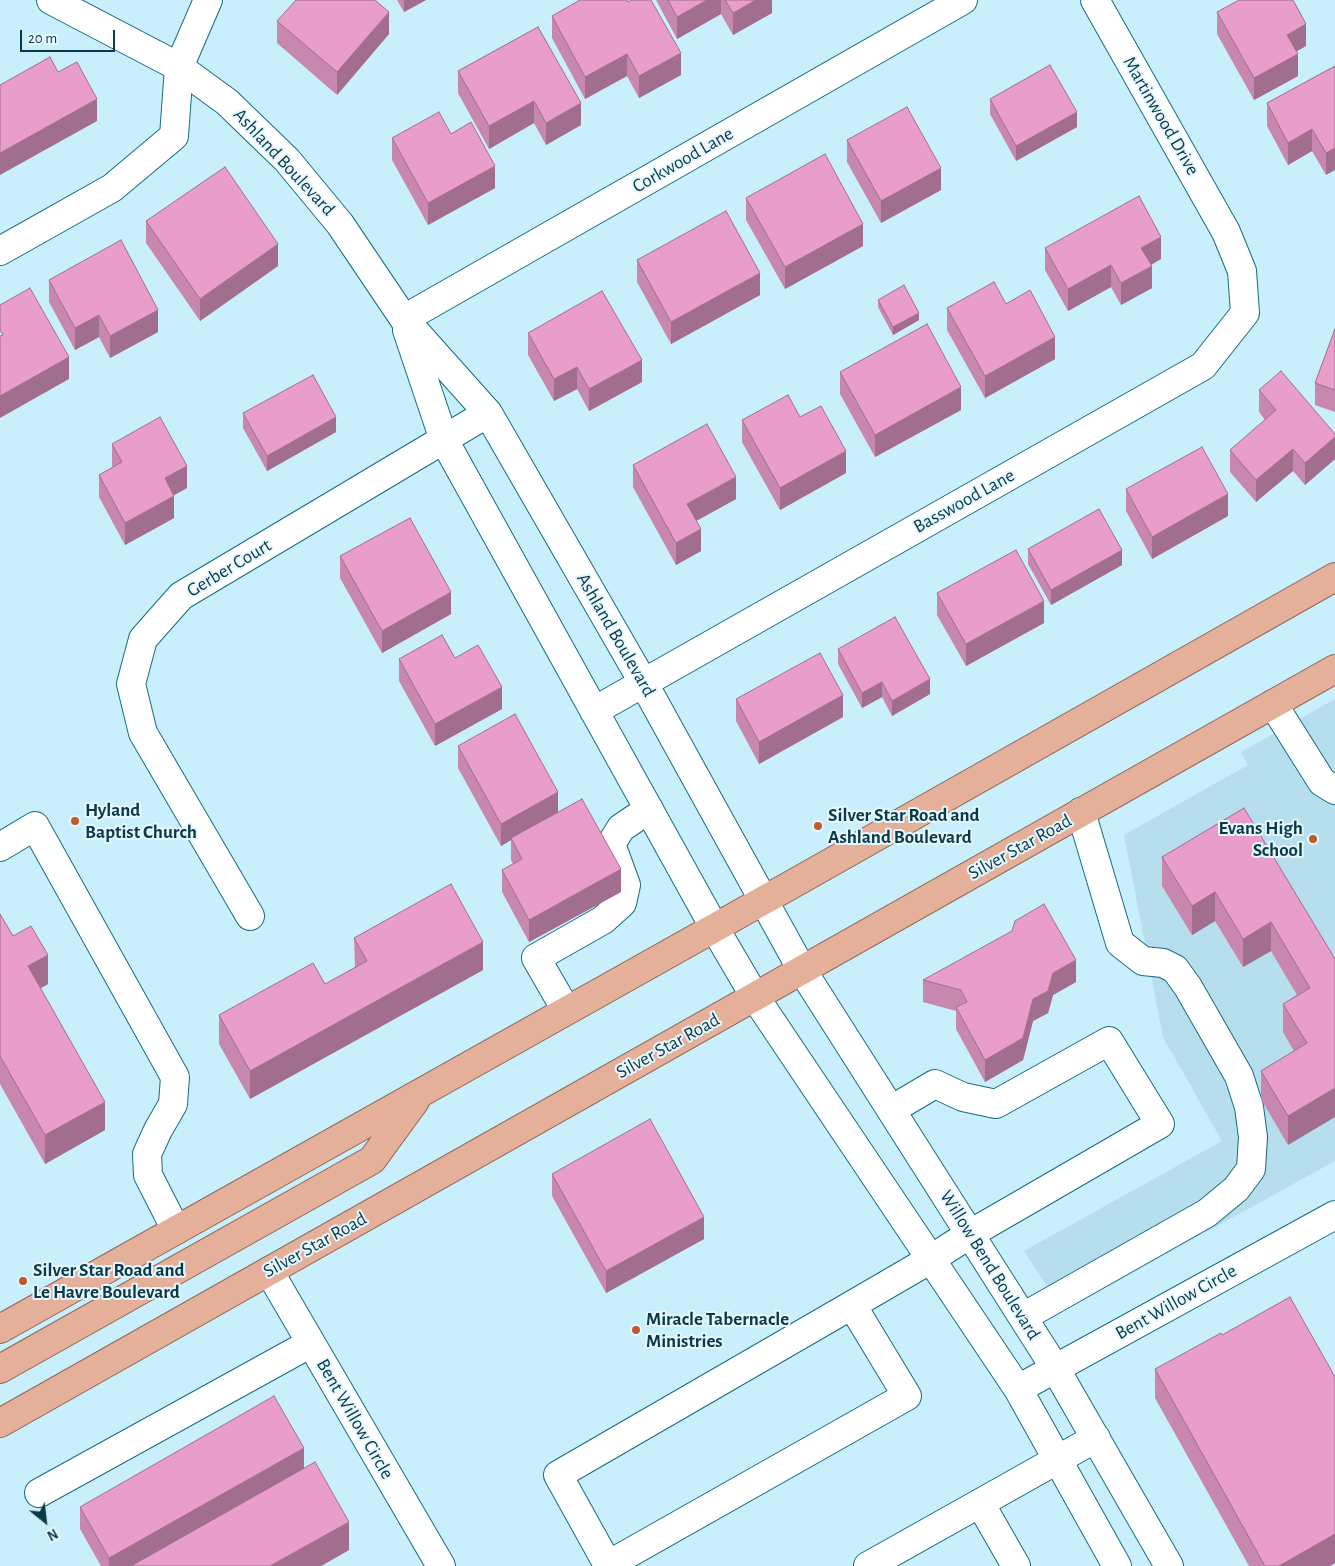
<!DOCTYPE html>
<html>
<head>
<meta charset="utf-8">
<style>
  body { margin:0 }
  #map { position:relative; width:1335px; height:1566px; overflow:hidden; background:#c9eefc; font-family:"Alegreya Sans",sans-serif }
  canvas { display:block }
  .north { position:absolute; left:20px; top:1496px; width:50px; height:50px; -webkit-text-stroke:4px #e6f8ff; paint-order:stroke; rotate:151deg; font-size:14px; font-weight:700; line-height:20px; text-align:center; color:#0b3947 }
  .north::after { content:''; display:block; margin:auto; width:18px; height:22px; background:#0b3947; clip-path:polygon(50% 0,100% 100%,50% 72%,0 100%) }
  .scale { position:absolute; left:20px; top:30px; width:95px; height:22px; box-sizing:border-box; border:2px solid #0b3947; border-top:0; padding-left:6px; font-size:15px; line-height:18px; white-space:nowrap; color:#0b3947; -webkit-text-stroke:4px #e6f8ff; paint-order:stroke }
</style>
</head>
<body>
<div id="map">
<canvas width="1335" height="1566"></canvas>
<div class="north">N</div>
<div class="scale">20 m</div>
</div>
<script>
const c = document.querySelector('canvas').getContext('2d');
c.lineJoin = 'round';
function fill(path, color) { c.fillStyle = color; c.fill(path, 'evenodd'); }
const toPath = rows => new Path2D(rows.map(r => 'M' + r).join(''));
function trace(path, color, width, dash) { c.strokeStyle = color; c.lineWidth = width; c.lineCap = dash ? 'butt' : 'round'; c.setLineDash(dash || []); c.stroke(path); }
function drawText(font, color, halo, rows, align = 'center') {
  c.font = font + ' "Alegreya Sans",sans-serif'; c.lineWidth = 4; c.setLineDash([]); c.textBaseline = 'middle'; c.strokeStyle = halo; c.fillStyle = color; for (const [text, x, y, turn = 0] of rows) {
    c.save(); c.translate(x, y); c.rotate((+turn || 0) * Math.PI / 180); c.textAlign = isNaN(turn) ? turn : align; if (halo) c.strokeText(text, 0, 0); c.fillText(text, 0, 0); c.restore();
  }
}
fill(toPath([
  [1335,699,1335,1161,1063,1311,1024,1251,1222,1141,1163,1037,1124,835,1248,765,1241,752]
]), '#b6deed');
const minor = toPath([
  [51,0,179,67,227,102,287,160,340,224,404,319,488,413,643,682,802,970,1055,1368,1169,1566],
  [0,251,112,188,174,136,179,67,208,0],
  [404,319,963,0],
  [407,330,444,440,714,927,755,997,1018,1389,1117,1566],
  [1273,704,1322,782,1335,790],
  [594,711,1203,366,1245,313,1242,271,1226,232,1095,0],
  [0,847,35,826,175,1077,173,1104,158,1130,147,1154,148,1175,176,1230],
  [250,916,143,733,131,684,143,639,181,596,488,413],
  [566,1010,536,958,603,920,622,903,626,885,611,844,621,828,649,809],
  [269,1271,441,1566],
  [852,1305,907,1396,608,1565,558,1475,852,1305,931,1259,970,1234,1160,1124,1109,1041,996,1104,963,1097,935,1084,891,1110],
  [1023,1317,1207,1213,1236,1189,1251,1169,1253,1137,1249,1107,1239,1076,1188,987,1175,969,1163,963,1143,961,1120,943,1081,812],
  [1018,1389,1335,1215],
  [39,1493,311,1343],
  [980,1503,1016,1566],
  [868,1566,1096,1438]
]);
const major = toPath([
  [0,1329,798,881,1335,577],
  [0,1369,372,1160,415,1101],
  [0,1423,1335,669]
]);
trace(minor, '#166c84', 30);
trace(major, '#8d6451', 30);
trace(minor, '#fff', 28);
trace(major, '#e5b09a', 28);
fill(toPath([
  [397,0,426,0,404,12],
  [656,0,772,0,772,13,733,35,721,14,677,39],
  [1217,12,1306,46,1296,51,1298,76,1254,100,1217,34],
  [552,16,681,75,639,98,627,76,585,99,552,38],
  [277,21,389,34,337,95,277,43],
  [538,27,581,125,546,145,534,123,489,149,458,93,458,71],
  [1335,66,1326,175,1312,151,1288,165,1267,126,1267,103],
  [990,99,1077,127,1016,161,990,114],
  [451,134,495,188,428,225,392,160,392,138],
  [847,140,941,190,881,223,847,162],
  [746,198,863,246,785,289,746,220],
  [146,221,278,266,200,321,146,243],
  [1045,248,1161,259,1151,265,1152,288,1121,305,1111,287,1068,311,1045,270],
  [637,260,760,295,671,344,637,282],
  [49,280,158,332,110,358,99,337,75,350,49,302],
  [878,300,919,320,893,335,878,307],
  [947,308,1055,359,985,398,947,330],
  [1335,329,1335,412,1315,405,1315,383],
  [528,333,642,382,589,411,577,389,554,401,528,355],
  [840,372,961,410,875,457,840,394],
  [1259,390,1335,434,1335,459,1305,485,1293,471,1256,502,1230,472,1230,450,1265,420,1259,412],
  [243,413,336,432,267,471,243,428],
  [800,417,846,473,780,510,742,442,742,420],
  [112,444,187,488,174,495,174,518,125,545,99,497,99,475,113,467,112,466],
  [633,465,736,499,696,521,701,551,676,565,633,487],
  [1126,489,1228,516,1152,559,1126,511],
  [1028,549,1122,565,1051,605,1028,564],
  [340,556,451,614,382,653,340,578],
  [937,593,1044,623,966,666,937,615],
  [838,649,930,694,892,716,882,697,862,708,838,664],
  [455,658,502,709,435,746,399,681,399,659],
  [736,699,843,717,759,764,736,721],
  [458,746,558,812,621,892,529,942,502,892,502,870,513,864,511,860,511,840,501,846,458,768],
  [1162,857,1335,959,1288,1145,1261,1099,1261,1071,1294,1051,1283,1032,1283,1004,1297,995,1271,951,1243,967,1215,921,1192,935,1162,886],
  [0,914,13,936,48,984,41,988,105,1130,45,1164,0,1084],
  [354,938,483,970,250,1099,219,1044,219,1015,325,984,355,967],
  [923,980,1076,982,1053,995,1048,1013,1033,1021,1023,1060,985,1082,956,1029,956,1011,923,1002],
  [552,1174,704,1239,606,1293,552,1196],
  [1222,1335,1335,1377,1335,1563,1330,1566,1249,1566,1155,1398,1155,1369],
  [304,1469,349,1550,321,1566,101,1566,80,1529,80,1507]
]), '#c887af');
fill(toPath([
  [404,0,426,0,404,12],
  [707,0,721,0,721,14,677,39,677,17],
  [756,0,772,0,772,13,733,35,733,13],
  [389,12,389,34,337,95,337,72],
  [1306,24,1306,46,1287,57,1287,35],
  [681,53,681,75,639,98,639,76],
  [627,54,627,76,585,99,585,77],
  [1298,54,1298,76,1254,100,1254,78],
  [97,99,97,121,0,175,0,153],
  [534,101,534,123,489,149,489,126],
  [581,103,581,125,546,145,546,123],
  [1077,112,1077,127,1016,161,1016,146],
  [1312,129,1312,151,1288,165,1288,143],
  [1335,148,1335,170,1326,175,1326,153],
  [495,166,495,188,428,225,428,203],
  [941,168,941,190,881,223,881,201],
  [863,224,863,246,785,289,785,267],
  [1161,237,1161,259,1141,270,1141,248],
  [278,244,278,266,200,321,200,299],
  [1111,265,1111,287,1068,311,1068,289],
  [1152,266,1152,288,1121,305,1121,283],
  [760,273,760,295,671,344,671,322],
  [158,310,158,332,110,358,110,336],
  [919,313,919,320,893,335,893,327],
  [99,315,99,337,75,350,75,328],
  [1055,337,1055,359,985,398,985,376],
  [69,357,69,379,0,418,0,396],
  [642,360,642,382,589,411,589,389],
  [577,367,577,389,554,401,554,379],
  [961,387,961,410,875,457,875,435],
  [336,417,336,432,267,471,267,456],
  [1335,437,1335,459,1305,485,1305,463],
  [1293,449,1293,471,1256,502,1256,480],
  [846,451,846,473,780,510,780,488],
  [187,466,187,488,165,500,165,478],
  [736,477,736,499,687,526,687,504],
  [1228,494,1228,516,1152,559,1152,537],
  [174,496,174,518,125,545,125,523],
  [701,529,701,551,676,565,676,543],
  [1122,550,1122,565,1051,605,1051,590],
  [451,592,451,614,382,653,382,631],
  [1044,601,1044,623,966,666,966,644],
  [930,679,930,694,892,716,892,701],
  [882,682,882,697,862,708,862,693],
  [502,687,502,709,435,746,435,724],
  [843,695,843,717,759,764,759,742],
  [558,792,558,814,511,838,511,840,501,846,501,824],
  [621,869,621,892,529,942,529,920],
  [1215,892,1215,921,1192,935,1192,906],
  [1271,922,1271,951,1243,967,1243,939],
  [483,942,483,970,250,1099,250,1071],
  [48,955,48,984,28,995,28,966],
  [1076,960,1076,982,1053,995,1048,1013,1033,1021,1023,1060,985,1082,985,1060,1053,973],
  [1335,1088,1335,1117,1288,1145,1288,1116],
  [105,1102,105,1130,45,1164,45,1135],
  [704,1217,704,1239,606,1293,606,1271],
  [304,1448,304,1470,135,1566,109,1566,109,1558],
  [349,1522,349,1550,321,1566,270,1566],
  [1335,1534,1335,1563,1330,1566,1279,1566]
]), '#a26e8e');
const building = toPath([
  [296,0,375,0,389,12,337,72,277,21,296,0],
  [580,0,627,0,628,2,631,0,651,0,681,53,639,76,627,54,585,77,552,16,580,0],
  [668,0,707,0,677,17,668,0],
  [725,0,756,0,733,13,725,0],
  [1239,0,1293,0,1306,24,1287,35,1298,54,1254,78,1217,12,1239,0],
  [538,27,581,103,546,123,534,101,489,126,458,71,538,27],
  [50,57,58,72,77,62,97,99,0,153,0,85,50,57],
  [1050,65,1077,112,1016,146,990,99,1050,65],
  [1335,66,1335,148,1326,153,1312,129,1288,143,1267,103,1335,66],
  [907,107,941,168,881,201,847,140,907,107],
  [439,112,451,134,471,122,495,166,428,203,392,138,439,112],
  [825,154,863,224,785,267,746,198,825,154],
  [225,167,278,244,200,299,146,221,225,167],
  [1139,196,1161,237,1141,248,1152,266,1121,283,1111,265,1068,289,1045,248,1139,196],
  [726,211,760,273,671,322,637,260,726,211],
  [121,240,158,310,110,336,99,315,75,328,49,280,121,240],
  [994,282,1006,304,1030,290,1055,337,985,376,947,308,994,282],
  [904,285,919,313,893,327,878,300,904,285],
  [30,288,69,357,0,396,0,336,3,335,0,330,0,305,30,288],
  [602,291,642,360,589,389,577,367,554,379,528,333,602,291],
  [927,324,961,387,875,435,840,372,927,324],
  [1335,329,1335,390,1315,383,1335,329],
  [1281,371,1335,434,1335,437,1305,463,1293,449,1256,480,1230,450,1276,410,1259,390,1281,371],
  [313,375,336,417,267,456,243,413,313,375],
  [788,395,800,417,821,406,846,451,780,488,742,420,788,395],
  [160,417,187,466,165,478,174,496,125,523,99,475,122,462,112,444,160,417],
  [707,424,736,477,687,504,701,529,676,543,633,465,707,424],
  [1202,447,1228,494,1152,537,1126,489,1202,447],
  [1099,509,1122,550,1051,590,1028,549,1099,509],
  [410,518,451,592,382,631,340,556,410,518],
  [1016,550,1044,601,966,644,937,593,1016,550],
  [895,617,930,679,892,701,882,682,862,693,838,649,895,617],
  [442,635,455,658,478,645,502,687,435,724,399,659,442,635],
  [820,653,843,695,759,742,736,699,820,653],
  [515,714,558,792,501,824,458,746,515,714],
  [582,799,621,869,529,920,502,870,522,859,511,838,582,799],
  [1244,808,1335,959,1335,1088,1288,1116,1261,1071,1307,1043,1283,1004,1310,988,1271,922,1243,939,1215,892,1192,906,1162,857,1244,808],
  [451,884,483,942,250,1071,219,1015,313,963,325,984,367,961,354,938,451,884],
  [1044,904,1076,960,1053,973,1048,991,1033,999,1023,1038,985,1060,956,1007,967,1002,961,990,923,980,1012,931,1015,921,1044,904],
  [0,914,13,936,31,926,48,955,28,966,105,1102,45,1135,0,1056,0,914],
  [650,1119,704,1217,606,1271,552,1174,650,1119],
  [1290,1297,1335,1377,1335,1534,1279,1566,1265,1566,1155,1369,1221,1333,1222,1335,1290,1297],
  [274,1396,304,1448,109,1558,80,1507,274,1396],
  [315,1462,349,1522,270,1566,131,1566,315,1462]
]);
fill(building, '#e89dcb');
trace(building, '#a26e8e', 1);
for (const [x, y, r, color] of [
  [75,821,5,"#c05a2c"],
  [818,826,5,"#c05a2c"],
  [1313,839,5,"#c05a2c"],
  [23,1281,5,"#c05a2c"],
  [636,1330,5,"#c05a2c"]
]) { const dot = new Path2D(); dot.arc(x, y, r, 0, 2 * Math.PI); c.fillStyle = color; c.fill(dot); trace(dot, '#e6f8ff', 2); }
drawText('19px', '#0b3947', '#e6f8ff', [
  ["Martinwood Drive",1161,116,60],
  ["Corkwood Lane",683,160,-30],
  ["Ashland Boulevard",284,162,47],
  ["Basswood Lane",964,501,-29],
  ["Gerber Court",229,568,-31],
  ["Ashland Boulevard",616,635,60],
  ["Silver Star Road",1020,847,-29],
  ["Silver Star Road",668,1046,-29],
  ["Silver Star Road",315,1245,-29],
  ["Willow Bend Boulevard",990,1265,58],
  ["Bent Willow Circle",1176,1302,-29],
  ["Bent Willow Circle",355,1419,60]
]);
drawText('bold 19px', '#0b3947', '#e6f8ff', [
  ["Hyland",85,810],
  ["Baptist Church",85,832],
  ["Silver Star Road and",828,815],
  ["Ashland Boulevard",828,837],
  ["Evans High",1303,828,"right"],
  ["School",1303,850,"right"],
  ["Silver Star Road and",33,1270],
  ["Le Havre Boulevard",33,1292],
  ["Miracle Tabernacle",646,1319],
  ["Ministries",646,1341]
], 'left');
</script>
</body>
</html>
